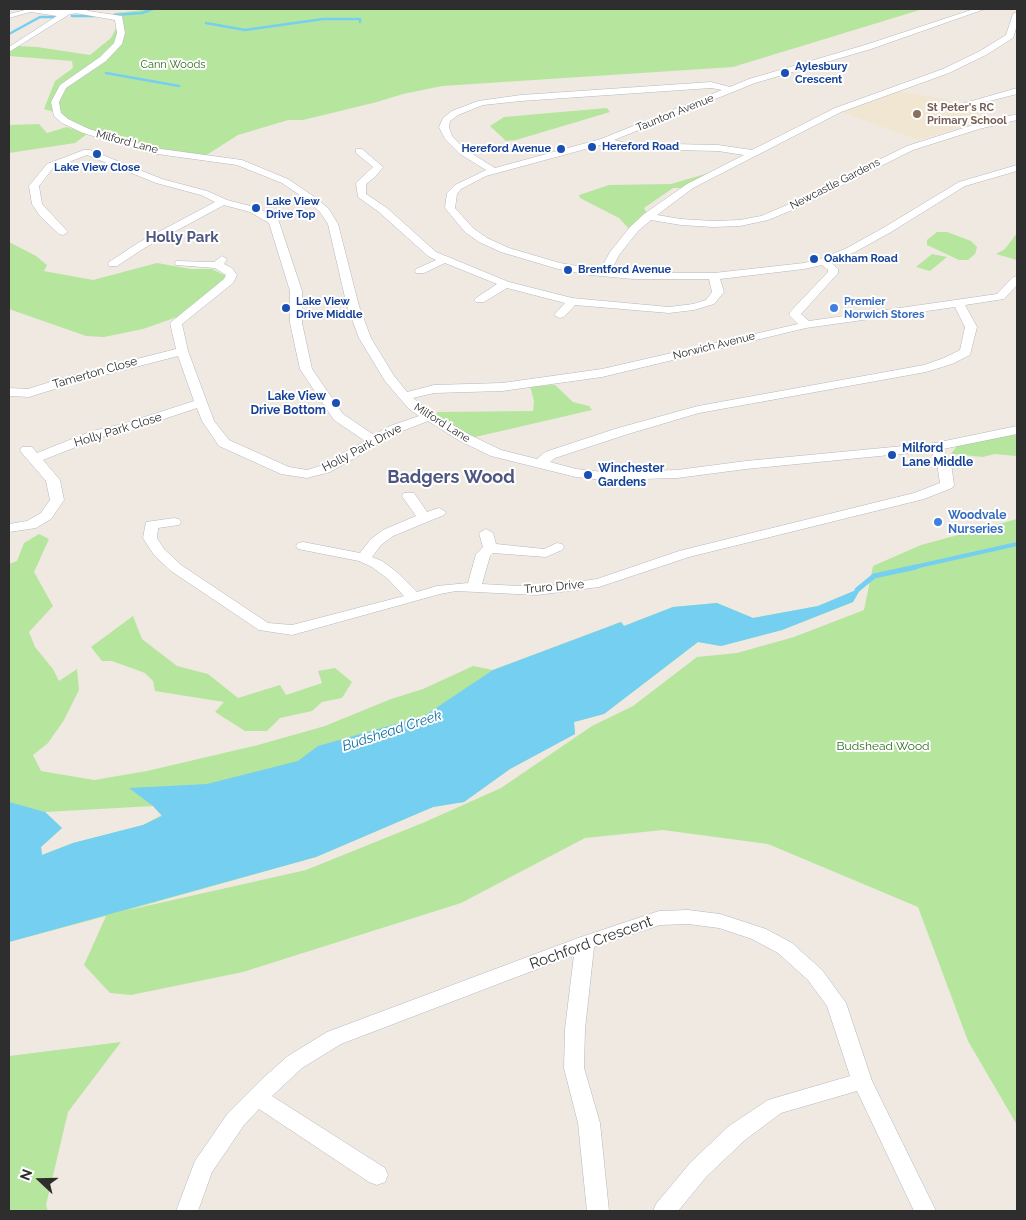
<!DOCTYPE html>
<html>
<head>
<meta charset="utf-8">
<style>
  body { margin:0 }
  #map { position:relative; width:1026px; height:1220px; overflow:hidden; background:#efe9e1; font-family:Raleway,sans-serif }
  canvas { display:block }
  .frame { position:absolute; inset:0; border:10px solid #2e2e2e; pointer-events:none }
  .north { position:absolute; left:15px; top:1155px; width:50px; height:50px; -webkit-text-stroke:4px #fff; paint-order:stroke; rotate:291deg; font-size:14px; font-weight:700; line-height:20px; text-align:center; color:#2e2e2e }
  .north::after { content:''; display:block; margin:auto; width:18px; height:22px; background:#2e2e2e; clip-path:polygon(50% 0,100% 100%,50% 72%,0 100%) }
</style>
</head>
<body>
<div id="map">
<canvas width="1026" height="1220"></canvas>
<div class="frame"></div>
<div class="north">N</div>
</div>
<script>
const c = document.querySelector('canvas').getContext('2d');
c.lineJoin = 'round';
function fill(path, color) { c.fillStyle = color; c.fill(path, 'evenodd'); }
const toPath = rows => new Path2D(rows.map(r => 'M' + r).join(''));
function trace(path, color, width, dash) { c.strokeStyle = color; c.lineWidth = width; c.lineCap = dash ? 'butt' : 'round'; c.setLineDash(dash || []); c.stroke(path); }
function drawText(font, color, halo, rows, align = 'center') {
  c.font = font + ' Raleway,sans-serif'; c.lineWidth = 4; c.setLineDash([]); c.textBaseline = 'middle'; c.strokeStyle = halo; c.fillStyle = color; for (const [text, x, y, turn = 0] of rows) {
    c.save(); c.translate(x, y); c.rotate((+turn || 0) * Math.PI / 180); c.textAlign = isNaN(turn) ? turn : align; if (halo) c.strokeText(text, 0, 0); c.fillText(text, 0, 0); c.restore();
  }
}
fill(toPath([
  [898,91,945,99,993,118,918,140,842,112]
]), '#f0e6d1');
fill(toPath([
  [152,9,923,9,733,67,442,86,403,94,377,102,303,120,288,120,238,135,205,156,153,151,77,125,58,113,44,109,55,81,73,68,72,61,9,56,9,52,17,46,37,47,90,55,111,38,119,22,113,18,115,13],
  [607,108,610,112,516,140,506,141,490,126,504,117],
  [39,124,47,133,67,127,87,134,75,143,9,153,9,125],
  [712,172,684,188,673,188,644,208,647,213,629,229,619,218,580,198,579,195,609,185,671,184],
  [937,232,947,232,971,241,977,247,975,254,968,260,959,260,927,245,927,240],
  [1017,233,1017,260,996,254,1005,249],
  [9,242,36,256,47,265,44,271,93,280,157,263,191,269,212,269,226,276,219,284,177,317,143,329,104,337,86,336,9,309],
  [932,254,947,257,930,271,916,267],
  [555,385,573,402,589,406,592,410,471,438,433,416,438,412,533,411,534,401,530,386],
  [1017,431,1017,456,994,454,983,457,951,454,959,443],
  [1017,519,1017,1125,968,1041,918,907,768,844,663,830,585,838,461,903,243,972,131,995,110,993,84,965,106,916,9,942,9,564,17,561,24,543,39,534,49,539,34,572,53,606,29,632,35,647,53,669,59,681,77,669,79,690,64,720,48,743,33,755,41,771,94,780,147,771,258,745,325,726,391,699,423,689,473,666,493,670,621,622,624,626,673,607,717,603,753,618,818,606,861,588,853,602,782,630,721,646,698,642,604,714,574,722,575,734,510,769,464,802,433,807,316,857,124,911,306,870,425,822,501,788,592,726,633,706,697,657,737,653,794,637,864,610,873,566,921,545],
  [153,806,162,815,143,825,73,843,42,855,41,847,62,828,45,812],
  [133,616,142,639,177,666,208,674,238,698,280,685,286,695,322,683,318,671,335,668,352,682,342,698,322,702,312,711,280,718,267,731,245,731,215,712,224,702,155,691,153,681,145,673,112,661,102,661,91,647],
  [121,1042,68,1112,46,1205,48,1211,9,1211,9,1056]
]), '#b6e59e');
fill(toPath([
  [861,588,853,602,782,630,721,646,698,642,604,714,574,722,575,734,510,769,464,802,433,807,316,857,9,942,9,802,45,812,62,828,41,847,42,855,73,843,143,825,162,816,153,806,129,788,207,784,298,761,318,746,424,716,493,670,621,622,624,626,673,607,717,603,753,618,818,606]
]), '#75cff0');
trace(toPath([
  [114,15,142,13,153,9],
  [72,16,95,16],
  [206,23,245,30,323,19,360,19,360,22],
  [9,34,40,17,59,17],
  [106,73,179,86]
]), '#75cff0', 2.5);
trace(toPath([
  [910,568,1017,544]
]), '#75cff0', 4);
trace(toPath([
  [857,590,874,576,916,567]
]), '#75cff0', 5);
const street = toPath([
  [29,9,37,10,9,18,9,14,29,9],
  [75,9,122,16,125,33,122,44,106,61,66,88,59,102,61,113,68,119,89,129,154,148,242,160,288,179,313,196,328,208,338,224,359,306,371,338,394,376,407,392,434,385,502,383,602,369,798,324,789,315,790,312,828,272,828,270,822,265,804,269,720,279,724,292,714,304,694,310,669,313,575,305,564,317,560,318,554,315,565,303,507,288,484,302,476,302,474,300,476,298,497,284,445,263,424,273,416,273,415,271,416,269,436,260,428,256,379,212,358,197,356,183,373,167,356,153,356,149,362,149,383,167,375,177,366,184,366,194,387,208,436,252,509,282,572,298,669,307,693,304,706,300,712,292,709,279,633,279,590,275,558,269,501,252,479,242,465,232,445,208,447,193,455,185,486,170,460,154,445,139,439,127,443,118,452,111,478,101,521,95,711,82,730,87,749,79,865,45,974,9,985,9,871,49,755,83,614,140,626,143,718,145,752,150,835,108,943,69,980,51,1006,35,1013,14,1017,12,1017,25,1013,38,986,55,949,73,841,112,693,188,657,215,681,219,713,221,740,220,761,216,787,205,907,146,973,125,1017,114,1017,120,979,129,913,150,795,209,768,220,740,226,713,227,681,225,651,220,638,231,619,255,611,271,633,273,714,273,804,263,820,259,847,248,883,228,959,182,1017,165,1017,171,965,186,891,232,855,252,831,262,838,269,838,273,801,314,809,321,997,294,1013,277,1017,276,1017,285,1004,299,965,305,977,327,970,355,952,364,926,372,699,413,628,434,555,458,550,462,576,469,604,472,677,470,746,461,935,443,1017,426,1017,434,943,449,951,463,954,485,952,488,924,499,689,557,599,587,537,595,456,591,440,594,292,635,259,630,171,571,154,555,143,538,146,522,174,518,179,519,181,522,179,525,158,528,157,538,164,549,181,565,268,623,292,625,404,596,388,579,372,567,359,561,298,549,296,546,298,543,303,542,360,553,371,539,383,530,416,516,402,496,404,493,414,493,427,512,439,508,446,512,444,515,393,536,381,545,372,557,382,561,398,573,417,592,437,586,468,583,476,554,483,547,479,533,486,529,493,533,496,544,544,549,557,543,562,544,564,547,562,550,546,557,493,553,490,556,482,584,537,587,597,579,679,551,914,493,940,483,937,463,931,451,746,469,677,478,604,480,576,477,491,456,460,441,428,421,400,432,330,472,307,478,281,474,219,446,202,421,197,408,131,430,101,437,43,460,60,480,64,500,51,519,36,528,9,532,9,524,27,521,41,513,50,500,46,481,22,453,20,450,22,447,32,447,37,453,92,431,123,424,194,401,178,356,74,383,29,397,9,396,9,388,28,389,66,377,176,349,170,323,224,279,226,275,215,268,176,265,175,263,176,261,214,262,222,256,227,259,224,264,232,268,237,275,233,283,182,324,188,351,214,421,229,440,289,467,307,470,320,466,365,441,334,420,300,369,290,323,290,291,269,223,250,212,224,205,146,247,117,266,109,266,108,264,109,262,138,243,215,202,201,195,156,183,87,155,53,168,39,186,42,204,68,232,63,235,59,234,40,216,32,204,29,186,47,164,84,150,90,150,162,179,207,191,227,200,258,208,278,219,302,291,302,323,312,369,343,414,374,435,390,426,419,416,409,409,385,381,359,338,347,306,328,224,320,212,307,200,282,183,237,165,150,153,83,133,62,123,54,116,51,102,60,85,100,57,114,43,117,33,115,20,75,13,75,9],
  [711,88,722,90,601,139,495,168,466,150,452,136,449,127,450,121,458,115,483,105,521,101,711,88],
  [604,144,626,149,718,151,744,155,687,184,644,214,630,227,610,252,600,270,560,263,509,248,487,238,473,228,455,208,457,194,461,189,486,176,604,144],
  [955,307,965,327,960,350,944,358,924,365,698,406,618,428,545,452,537,459,501,450,470,435,429,411,413,398,434,393,502,391,602,377,806,328,955,307],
  [66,10,73,12,9,52,9,47,66,10],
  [1017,88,1017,94,962,108,958,105,1017,88],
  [688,910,720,914,766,929,792,943,822,970,846,1003,872,1081,936,1211,914,1211,857,1091,781,1113,745,1140,707,1176,678,1211,653,1211,656,1204,691,1162,729,1126,768,1100,850,1076,827,1006,808,980,778,953,752,939,719,928,688,924,660,925,594,947,585,1029,584,1068,600,1123,609,1211,587,1211,578,1123,564,1068,565,1029,574,955,341,1044,302,1068,272,1096,385,1168,388,1175,385,1182,377,1185,369,1182,259,1109,244,1125,212,1172,198,1211,176,1211,195,1161,228,1113,262,1079,288,1056,327,1032,578,938,659,911,688,910]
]);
const secondary = toPath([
  [26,9,57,10,90,9,85,12,57,16,31,12,26,9]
]);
trace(street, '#b4b7c1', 1);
trace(secondary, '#b4b7c1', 1);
fill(street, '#fff');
fill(secondary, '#fff');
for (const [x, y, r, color] of [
  [785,73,5,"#1a4fb4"],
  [917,114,5,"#8d6e63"],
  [592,147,5,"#1a4fb4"],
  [561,149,5,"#1a4fb4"],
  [97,154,5,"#1a4fb4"],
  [256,208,5,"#1a4fb4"],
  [814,259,5,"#1a4fb4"],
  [568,270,5,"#1a4fb4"],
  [286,308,5,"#1a4fb4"],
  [834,308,5,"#3f7fe0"],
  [336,403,5,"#1a4fb4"],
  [892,455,5,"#1a4fb4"],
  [588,475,5,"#1a4fb4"],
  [938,522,5,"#3f7fe0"]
]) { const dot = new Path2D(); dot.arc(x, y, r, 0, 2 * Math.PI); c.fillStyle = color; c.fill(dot); trace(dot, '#fff', 2); }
drawText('11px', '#2c6e1b', '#fff', [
  ["Cann Woods",173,65]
]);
drawText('bold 11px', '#164399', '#fff', [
  ["Aylesbury",795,67],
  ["Crescent",795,80],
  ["Hereford Road",602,147],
  ["Hereford Avenue",551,149,"right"],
  ["Lake View Close",97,168,"center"],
  ["Lake View",266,202],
  ["Drive Top",266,215],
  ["Oakham Road",824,259],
  ["Brentford Avenue",578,270],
  ["Lake View",296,302],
  ["Drive Middle",296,315]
], 'left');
drawText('bold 11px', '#785e54', '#fff', [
  ["St Peter's RC",927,108],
  ["Primary School",927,121]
], 'left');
drawText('11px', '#2e2e2e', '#fff', [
  ["Taunton Avenue",675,113,-22],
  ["Milford Lane",127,142,15],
  ["Newcastle Gardens",835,184,-27],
  ["Norwich Avenue",714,346,-14],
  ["Milford Lane",442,423,32]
]);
drawText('bold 11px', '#366cbe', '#fff', [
  ["Premier",844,302],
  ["Norwich Stores",844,315]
], 'left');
drawText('12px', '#2e2e2e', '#fff', [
  ["Tamerton Close",95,373,-16],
  ["Holly Park Close",118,430,-17],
  ["Holly Park Drive",362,448,-28],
  ["Truro Drive",554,587,-5]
]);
drawText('bold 12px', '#164399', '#fff', [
  ["Lake View",326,396,"right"],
  ["Drive Bottom",326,410,"right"],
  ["Milford",902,448],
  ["Lane Middle",902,462],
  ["Winchester",598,468],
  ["Gardens",598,482]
], 'left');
drawText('bold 12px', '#366cbe', '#fff', [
  ["Woodvale",948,515],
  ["Nurseries",948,529]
], 'left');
drawText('12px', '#2c6e1b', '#fff', [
  ["Budshead Wood",883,746]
]);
drawText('italic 14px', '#0d6fa3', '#fff', [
  ["Budshead Creek",392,731,-18]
]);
drawText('bold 15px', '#4d5680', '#fff', [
  ["Holly Park",182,237]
]);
drawText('15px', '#2e2e2e', '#fff', [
  ["Rochford Crescent",591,943,-20]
]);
drawText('bold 18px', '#4d5680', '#fff', [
  ["Badgers Wood",451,478]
]);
</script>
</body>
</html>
